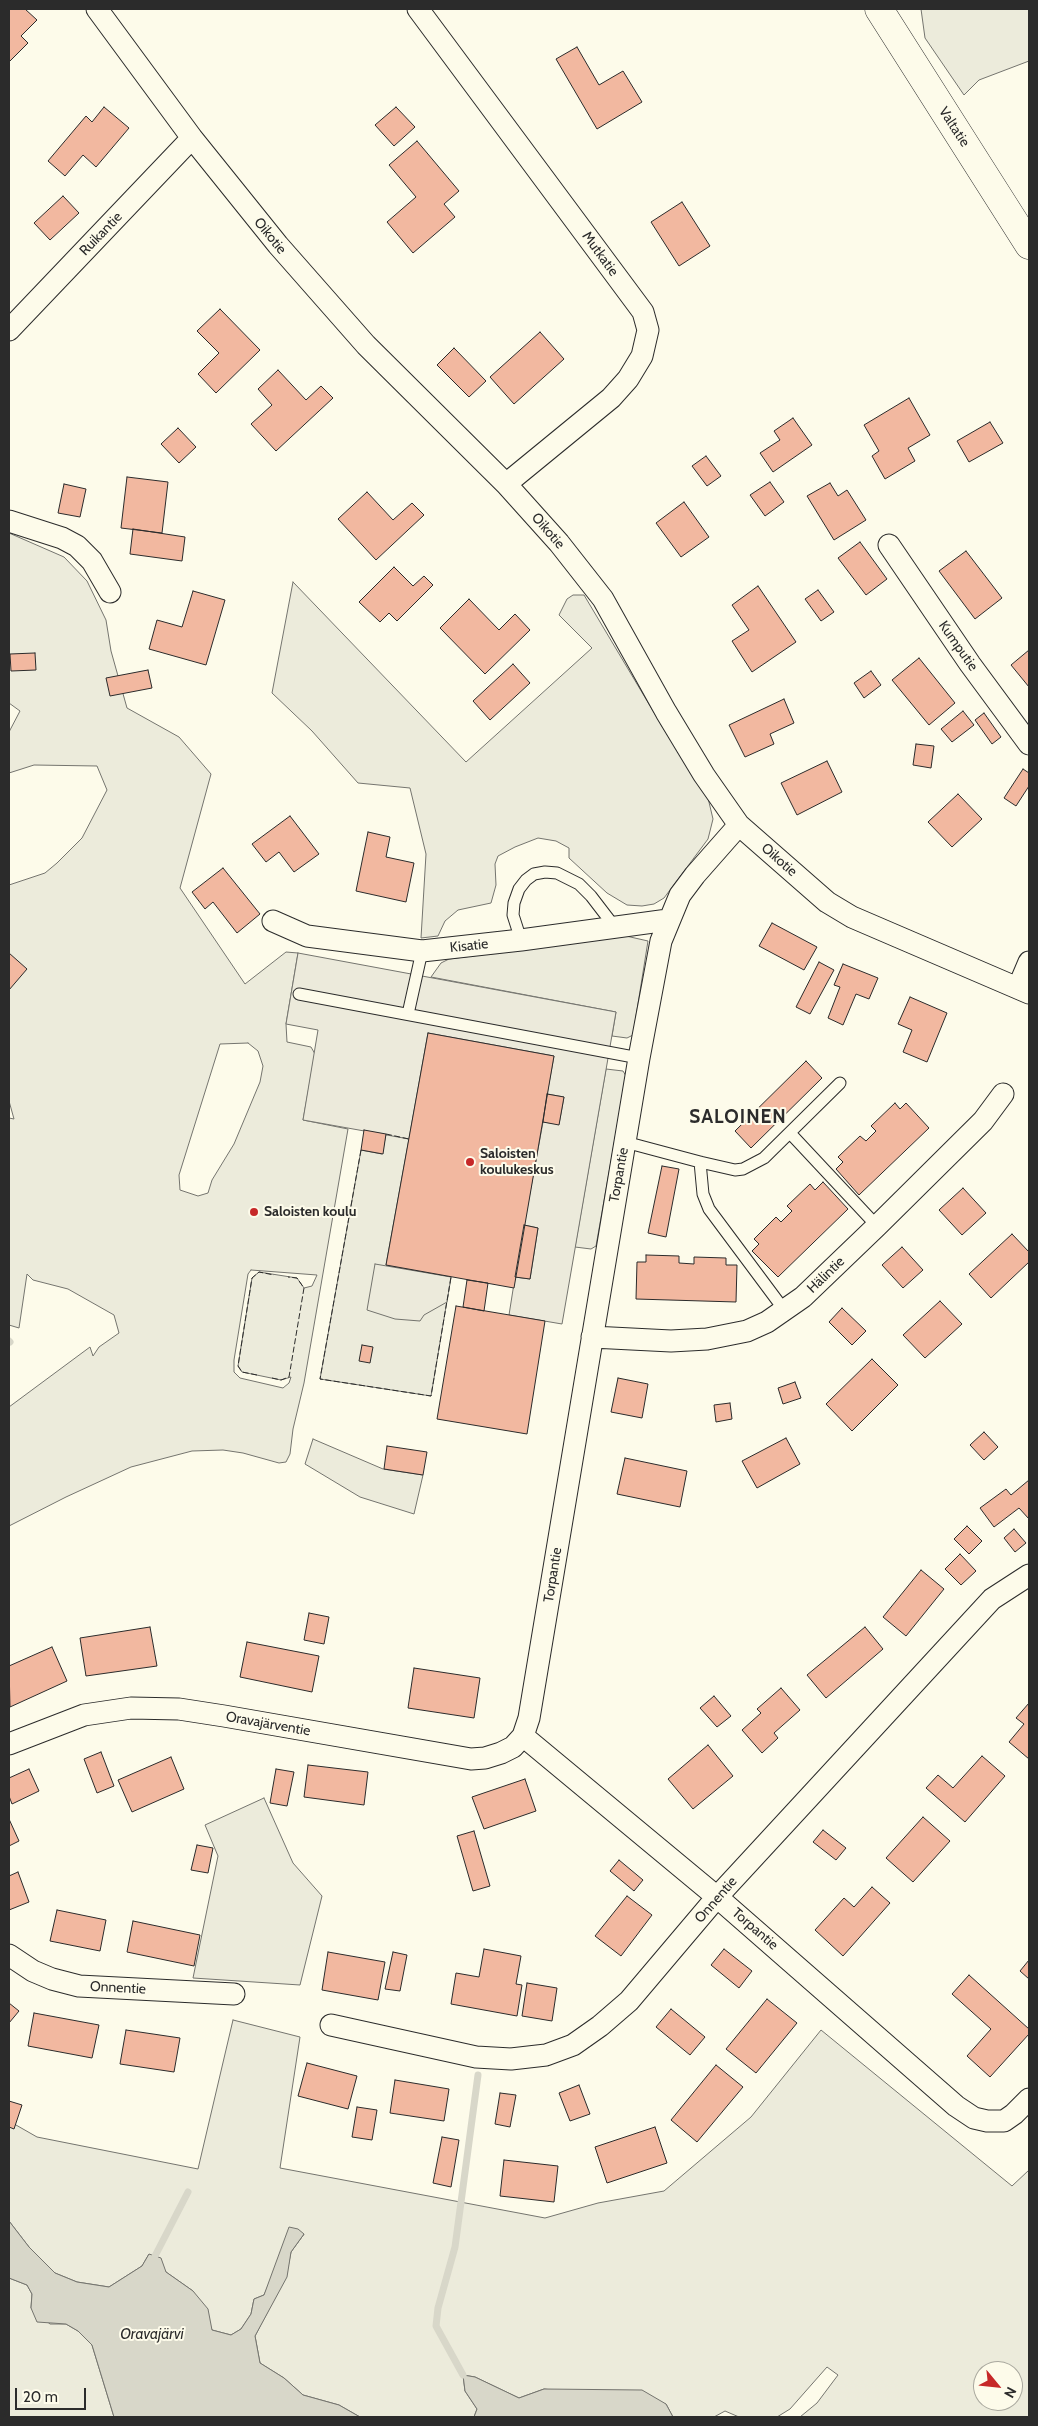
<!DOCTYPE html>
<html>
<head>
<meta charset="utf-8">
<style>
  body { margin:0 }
  #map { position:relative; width:1038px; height:2426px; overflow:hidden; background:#fdfbea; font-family:Cabin,sans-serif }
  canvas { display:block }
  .frame { position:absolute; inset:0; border:10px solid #2b2b2b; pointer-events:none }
  .north { position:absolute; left:973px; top:2361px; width:50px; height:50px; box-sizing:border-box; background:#fdfbea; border:1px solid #a9a89e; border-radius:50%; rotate:118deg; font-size:14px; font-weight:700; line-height:20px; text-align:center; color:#2b2b2b }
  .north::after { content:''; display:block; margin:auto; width:18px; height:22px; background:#c62828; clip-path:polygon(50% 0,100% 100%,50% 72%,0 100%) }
  .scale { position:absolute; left:15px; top:2388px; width:71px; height:22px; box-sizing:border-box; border:2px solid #2b2b2b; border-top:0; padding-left:6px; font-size:15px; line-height:18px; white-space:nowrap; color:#2b2b2b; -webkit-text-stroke:4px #fdfbea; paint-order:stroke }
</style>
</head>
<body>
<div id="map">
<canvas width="1038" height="2426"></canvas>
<div class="frame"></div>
<div class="north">N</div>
<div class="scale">20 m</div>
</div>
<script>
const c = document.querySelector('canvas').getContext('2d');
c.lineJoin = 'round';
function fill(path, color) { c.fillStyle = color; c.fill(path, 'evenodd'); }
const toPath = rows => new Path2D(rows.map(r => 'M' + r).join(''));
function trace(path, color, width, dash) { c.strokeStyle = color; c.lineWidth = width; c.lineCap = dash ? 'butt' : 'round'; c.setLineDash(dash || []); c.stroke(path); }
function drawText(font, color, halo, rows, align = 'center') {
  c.font = font + ' Cabin,sans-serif'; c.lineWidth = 4; c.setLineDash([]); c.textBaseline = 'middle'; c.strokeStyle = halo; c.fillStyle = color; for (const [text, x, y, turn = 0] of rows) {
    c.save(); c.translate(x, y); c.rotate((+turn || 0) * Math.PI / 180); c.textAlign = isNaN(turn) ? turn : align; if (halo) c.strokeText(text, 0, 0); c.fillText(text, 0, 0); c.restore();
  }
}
const green = toPath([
  [921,9,1029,9,1029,61,979,80,964,95,925,38,921,9],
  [9,533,64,557,87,581,106,620,111,651,127,708,179,737,211,774,180,888,245,984,286,952,298,953,286,1024,287,1042,311,1047,315,1054,303,1120,348,1129,304,1383,293,1429,290,1454,286,1462,279,1463,243,1453,223,1450,192,1451,131,1467,66,1497,9,1526,9,1407,90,1347,93,1356,99,1347,119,1333,114,1315,68,1289,33,1280,27,1274,19,1328,9,1325,9,1118,14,1119,9,1101,9,885,45,873,57,863,82,838,107,790,97,766,34,765,9,773,9,732,20,711,9,703,9,533],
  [248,1043,258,1051,263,1066,260,1082,234,1144,212,1180,208,1193,198,1196,180,1190,179,1175,220,1044,248,1043],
  [251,1270,317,1275,312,1286,304,1288,297,1278,259,1272,252,1278,238,1366,242,1372,281,1380,291,1377,289,1383,283,1388,240,1378,234,1372,234,1360,248,1274,251,1270],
  [293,582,466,762,592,648,559,615,567,599,573,595,584,595,665,731,708,798,713,819,708,839,664,898,654,904,642,906,627,905,607,893,569,858,569,848,556,841,538,838,515,847,498,856,495,864,496,885,491,903,458,910,445,921,438,936,421,938,426,854,410,788,358,783,312,731,272,693,293,582],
  [626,936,648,941,633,1035,627,1038,612,1036,616,1012,431,977,441,963,449,959,626,936],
  [606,1069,623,1071,626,1076,596,1246,591,1249,575,1247,606,1069],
  [386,1134,409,1139,386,1265,451,1277,431,1396,320,1379,361,1150,382,1154,386,1134],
  [313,1439,383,1469,423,1475,414,1514,360,1497,305,1464,313,1439],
  [264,1798,293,1863,322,1896,300,1985,193,1978,218,1856,205,1825,264,1798],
  [233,2020,300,2037,280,2168,545,2218,598,2203,664,2191,751,2117,821,2030,1012,2186,1029,2170,1029,2417,800,2417,817,2403,838,2375,827,2367,790,2409,777,2417,739,2417,725,2411,714,2417,673,2417,666,2404,544,2389,519,2398,475,2377,463,2375,465,2391,477,2409,474,2417,360,2417,339,2405,303,2395,284,2378,260,2363,255,2336,286,2277,291,2252,304,2234,272,2277,264,2295,254,2299,251,2314,241,2329,231,2335,212,2330,193,2291,166,2272,149,2254,142,2266,109,2287,77,2282,55,2273,29,2247,9,2221,9,2121,37,2137,198,2169,233,2020],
  [983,2371,1013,2371,1013,2401,983,2401,983,2371],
  [9,2278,27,2285,32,2294,31,2308,50,2324,66,2324,78,2331,92,2345,114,2417,9,2417,9,2278]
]);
fill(green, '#ecebdb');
trace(green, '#74746e', 1);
const parking = toPath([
  [298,953,616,1012,562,1324,509,1315,515,1277,530,1279,538,1228,524,1225,543,1122,559,1124,564,1097,547,1094,554,1056,428,1033,409,1139,303,1120,318,1030,286,1024,298,953],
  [375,1264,451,1277,447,1302,424,1315,420,1321,395,1319,367,1310,375,1264]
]);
fill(parking, '#eceadb');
trace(parking, '#74746e', 1);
const water = toPath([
  [9,2221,29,2247,55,2273,77,2282,109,2287,142,2266,149,2254,161,2258,166,2272,193,2291,208,2309,212,2330,231,2335,241,2329,251,2314,254,2299,264,2295,289,2227,298,2229,304,2234,291,2252,287,2277,255,2336,260,2363,284,2378,303,2395,339,2405,360,2417,114,2417,92,2345,78,2331,66,2324,37,2322,31,2308,32,2294,27,2285,9,2278,9,2221],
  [463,2375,475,2377,519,2398,544,2389,642,2390,666,2404,673,2417,474,2417,477,2409,465,2391,463,2375]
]);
fill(water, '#d8d7c9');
trace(water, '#74746e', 1);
trace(toPath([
  [9,1341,10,1342],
  [155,2256,188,2192],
  [463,2375,436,2326,438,2308,455,2247,478,2075]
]), '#d8d7c9', 7);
const building = toPath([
  [9,9,25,9,37,20,21,36,28,43,9,62,9,9],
  [577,47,599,85,623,71,642,102,597,129,556,59,577,47],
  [104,107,129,128,96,167,83,155,65,176,48,161,86,116,92,122,104,107],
  [396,107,415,127,394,146,375,125,396,107],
  [417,141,459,191,444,204,455,217,413,253,387,222,416,197,389,165,417,141],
  [63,196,79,213,50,240,34,223,63,196],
  [682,202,710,246,679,266,651,222,682,202],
  [220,309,260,350,216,393,198,374,219,353,197,331,220,309],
  [540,332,564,359,514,404,490,377,540,332],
  [454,348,486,381,469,397,437,365,454,348],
  [278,370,306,400,321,386,333,398,276,451,251,424,272,405,258,389,278,370],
  [909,398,930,435,908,448,915,461,885,479,872,456,879,451,864,425,909,398],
  [793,418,812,445,773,472,760,453,780,440,774,431,793,418],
  [990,422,1003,443,969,462,957,441,990,422],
  [178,428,196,447,179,463,161,444,178,428],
  [706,456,721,476,707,486,692,466,706,456],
  [127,477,168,482,162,533,121,528,127,477],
  [770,482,784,502,765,516,750,495,770,482],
  [830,483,838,496,847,490,866,520,834,540,807,496,830,483],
  [64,484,86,489,80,517,58,513,64,484],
  [367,492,393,520,412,503,424,515,376,560,338,519,367,492],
  [684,502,709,537,681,557,656,523,684,502],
  [133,529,185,537,182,561,130,554,133,529],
  [860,542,887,579,866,595,838,558,860,542],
  [966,551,1002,598,975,619,939,571,966,551],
  [394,567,413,586,424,576,433,585,397,621,389,613,380,622,359,602,394,567],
  [758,586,796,642,752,672,732,641,749,630,732,605,758,586],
  [818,590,834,612,821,621,805,599,818,590],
  [193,591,225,600,206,665,149,649,157,620,182,627,193,591],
  [469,599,499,630,515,614,530,630,485,674,440,628,469,599],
  [1029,650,1029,687,1011,665,1029,650],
  [35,653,36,670,11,671,10,654,35,653],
  [919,658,955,703,929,725,892,680,919,658],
  [513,664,530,683,490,720,473,701,513,664],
  [148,670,152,688,110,696,106,678,148,670],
  [871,671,881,685,864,698,854,683,871,671],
  [784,699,794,723,770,734,774,744,745,757,729,725,784,699],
  [963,711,974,725,952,742,941,729,963,711],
  [984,713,1001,737,992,744,975,720,984,713],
  [916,744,934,746,931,768,913,765,916,744],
  [827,761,842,792,797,815,781,783,827,761],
  [1023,769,1029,773,1029,786,1016,806,1004,798,1023,769],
  [958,794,982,819,952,847,928,822,958,794],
  [290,816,319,854,294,872,279,852,266,862,252,844,290,816],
  [368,832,390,837,386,857,414,863,406,902,356,891,368,832],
  [223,868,260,914,237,933,213,902,205,909,192,892,223,868],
  [772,923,817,947,804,970,759,946,772,923],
  [9,953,27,969,9,990,9,953],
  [819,962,834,970,810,1014,796,1007,819,962],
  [843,964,878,978,869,999,856,994,843,1025,828,1018,840,987,834,985,843,964],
  [910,997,947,1013,927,1062,903,1052,912,1030,898,1024,910,997],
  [428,1033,554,1056,514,1288,386,1265,428,1033],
  [806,1061,822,1078,751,1148,735,1131,806,1061],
  [547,1094,564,1097,559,1125,543,1122,547,1094],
  [895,1103,900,1109,906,1103,929,1128,859,1195,836,1169,843,1162,838,1157,860,1136,866,1141,876,1131,871,1126,895,1103],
  [364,1130,386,1134,383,1154,361,1150,364,1130],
  [662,1166,679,1169,666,1237,648,1233,662,1166],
  [823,1182,848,1209,778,1277,752,1251,759,1244,754,1239,776,1217,781,1222,792,1211,787,1206,810,1184,815,1190,823,1182],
  [963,1188,986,1213,962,1235,939,1210,963,1188],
  [524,1225,538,1228,530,1279,515,1277,524,1225],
  [1012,1234,1029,1252,1029,1262,991,1298,969,1274,1012,1234],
  [902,1247,923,1270,903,1288,882,1265,902,1247],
  [646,1255,679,1256,679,1263,694,1264,694,1257,726,1258,726,1265,737,1265,736,1302,636,1299,637,1262,646,1262,646,1255],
  [467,1280,488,1283,484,1311,463,1307,467,1280],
  [940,1301,962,1324,925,1358,903,1335,940,1301],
  [456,1306,545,1321,527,1434,437,1419,456,1306],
  [842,1308,866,1331,852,1345,829,1322,842,1308],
  [362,1345,373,1347,370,1363,359,1361,362,1345],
  [872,1359,898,1385,852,1431,826,1404,872,1359],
  [618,1378,648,1384,642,1418,611,1412,618,1378],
  [795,1382,801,1398,783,1404,778,1388,795,1382],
  [730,1403,732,1419,716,1422,714,1405,730,1403],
  [984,1432,998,1447,984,1460,970,1445,984,1432],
  [786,1438,800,1464,757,1488,742,1461,786,1438],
  [387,1446,427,1452,423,1475,384,1469,387,1446],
  [625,1458,687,1471,680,1507,617,1494,625,1458],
  [1029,1480,1029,1519,1019,1508,994,1527,980,1508,1006,1489,1011,1495,1029,1480],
  [967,1526,982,1541,969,1554,954,1539,967,1526],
  [1014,1529,1026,1543,1015,1552,1004,1538,1014,1529],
  [960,1554,976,1571,961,1585,945,1569,960,1554],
  [921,1570,944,1589,906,1636,883,1617,921,1570],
  [309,1613,329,1617,324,1644,304,1640,309,1613],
  [150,1627,157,1666,86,1676,80,1638,150,1627],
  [865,1627,883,1649,826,1698,807,1675,865,1627],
  [247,1642,319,1656,312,1692,240,1677,247,1642],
  [52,1647,67,1681,10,1707,9,1666,52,1647],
  [414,1668,480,1678,474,1718,408,1708,414,1668],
  [781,1688,800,1710,774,1733,778,1738,762,1753,742,1730,761,1713,757,1709,781,1688],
  [714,1696,731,1716,717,1727,700,1708,714,1696],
  [1029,1703,1029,1759,1009,1742,1024,1724,1016,1718,1029,1703],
  [708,1745,733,1776,693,1809,668,1779,708,1745],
  [101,1752,114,1786,97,1793,84,1759,101,1752],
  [982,1756,1005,1776,965,1822,926,1788,938,1775,953,1788,982,1756],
  [171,1757,184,1789,132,1812,118,1780,171,1757],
  [308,1765,368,1772,364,1805,304,1797,308,1765],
  [29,1769,39,1791,12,1804,9,1796,9,1778,29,1769],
  [276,1769,294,1772,287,1806,270,1803,276,1769],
  [525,1779,536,1811,484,1829,472,1797,525,1779],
  [923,1817,950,1841,913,1882,886,1858,923,1817],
  [9,1819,19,1841,9,1846,9,1819],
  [823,1830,846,1848,836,1860,813,1842,823,1830],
  [474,1831,490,1886,473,1891,457,1836,474,1831],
  [197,1845,213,1848,208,1873,191,1870,197,1845],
  [619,1860,643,1880,634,1891,610,1871,619,1860],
  [18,1872,29,1902,9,1910,9,1876,18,1872],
  [872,1887,890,1903,843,1956,815,1930,844,1898,854,1907,872,1887],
  [627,1896,652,1915,621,1956,595,1936,627,1896],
  [57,1910,106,1920,100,1951,50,1941,57,1910],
  [133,1921,200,1935,194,1966,127,1952,133,1921],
  [484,1949,521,1956,516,1984,522,1985,517,2016,451,2004,456,1973,479,1977,484,1949],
  [724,1949,752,1971,739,1988,711,1965,724,1949],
  [328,1952,385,1962,378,2000,322,1990,328,1952],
  [393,1952,407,1955,400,1991,385,1989,393,1952],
  [1029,1960,1029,1979,1020,1971,1029,1960],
  [969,1975,1029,2029,1029,2034,990,2077,967,2056,991,2029,952,1994,969,1975],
  [527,1983,557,1988,552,2021,522,2016,527,1983],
  [767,1999,797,2023,756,2073,726,2049,767,1999],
  [9,2003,19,2011,9,2023,9,2003],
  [671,2009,705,2037,690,2055,656,2027,671,2009],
  [34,2013,99,2025,92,2058,28,2046,34,2013],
  [126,2030,180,2038,174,2072,120,2064,126,2030],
  [307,2063,357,2076,348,2109,298,2096,307,2063],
  [716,2065,743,2087,697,2142,671,2120,716,2065],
  [395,2080,449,2089,444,2121,390,2113,395,2080],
  [579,2085,590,2114,570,2121,559,2093,579,2085],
  [500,2093,516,2095,510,2127,495,2124,500,2093],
  [9,2101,22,2105,14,2129,9,2127,9,2101],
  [357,2107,377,2110,372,2140,352,2137,357,2107],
  [655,2127,667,2163,607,2183,595,2147,655,2127],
  [442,2137,459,2140,451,2187,433,2183,442,2137],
  [504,2160,558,2166,554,2202,500,2196,504,2160]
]);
fill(building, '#f2b8a0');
trace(building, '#2b2b2b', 1);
const service = toPath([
  [521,940,513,915,514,903,519,889,526,880,534,874,545,872,557,873,579,884,591,896,614,926],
  [299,994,639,1058],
  [408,1014,422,951],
  [790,1133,877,1226],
  [625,1142,700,1162,735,1170,743,1169,764,1158,840,1083],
  [700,1162,703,1194,709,1209,785,1311]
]);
const minor = toPath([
  [97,9,192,138,278,245,366,345,506,484,559,543,603,599,666,712,704,775,739,825,827,902,852,917,1029,993],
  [418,9,643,312,648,330,642,356,628,379,611,398,506,484],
  [9,330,192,138],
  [9,521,62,538,77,546,92,561,110,592],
  [889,545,970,664,1029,744],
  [739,825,695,875,680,895,661,941,639,1058,529,1718,523,1736,717,1897,956,2106,974,2118,987,2121,1004,2121,1014,2114,1029,2099],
  [273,921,307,936,422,951,521,940,668,920],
  [1018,988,1029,962],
  [592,1337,671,1341,707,1339,747,1331,767,1322,803,1297,877,1226,983,1121,1003,1094],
  [9,1744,84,1715,131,1708,179,1709,224,1716,471,1759,485,1758,501,1753,513,1747,523,1736],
  [9,1955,33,1971,52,1979,79,1986,234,1994],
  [331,2025,476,2057,511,2059,546,2055,573,2045,600,2026,629,2001,717,1897,992,1599,1029,1575]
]);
const trunk = toPath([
  [879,9,1029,245]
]);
trace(service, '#2b2b2b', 13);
trace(minor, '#2b2b2b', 23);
trace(trunk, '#2b2b2b', 29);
trace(service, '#fdfbea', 11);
trace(minor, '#fdfbea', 21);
trace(trunk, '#fdfbea', 28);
trace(toPath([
  [386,1134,409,1139],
  [361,1150,320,1379,431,1396,451,1277],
  [257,1375,242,1372,238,1366,252,1278,259,1272,274,1275],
  [272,1378,281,1380,289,1377,304,1288,297,1278,288,1277]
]), '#2b2b2b', 1, [6, 2.5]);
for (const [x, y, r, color] of [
  [470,1162,5,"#c62828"],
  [254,1212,5,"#c62828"]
]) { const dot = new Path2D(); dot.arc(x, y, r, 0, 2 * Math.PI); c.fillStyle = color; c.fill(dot); trace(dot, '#fdfbea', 2); }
drawText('14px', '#2b2b2b', '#fdfbea', [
  ["Valtatie",954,127,57],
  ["Ruikantie",101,234,-46],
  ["Oikotie",270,236,51],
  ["Mutkatie",600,254,54],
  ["Oikotie",548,531,49],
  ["Kumputie",958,646,55],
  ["Oikotie",779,860,41],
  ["Kisatie",469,946,-6],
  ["Torpantie",619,1175,-80],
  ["Hälintie",826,1275,-44],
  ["Torpantie",553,1575,-81],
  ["Oravajärventie",268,1724,10],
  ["Onnentie",716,1900,-49],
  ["Torpantie",755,1929,41],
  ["Onnentie",118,1988,3]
]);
drawText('bold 14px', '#2b2b2b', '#fdfbea', [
  ["Saloisten",480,1154],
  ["koulukeskus",480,1170],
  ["Saloisten koulu",264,1212]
], 'left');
drawText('italic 15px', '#2b2b2b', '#fdfbea', [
  ["Oravajärvi",152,2335]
]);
c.letterSpacing = '1px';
drawText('bold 19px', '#2b2b2b', '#fdfbea', [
  ["SALOINEN",738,1117]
]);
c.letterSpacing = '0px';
</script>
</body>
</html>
